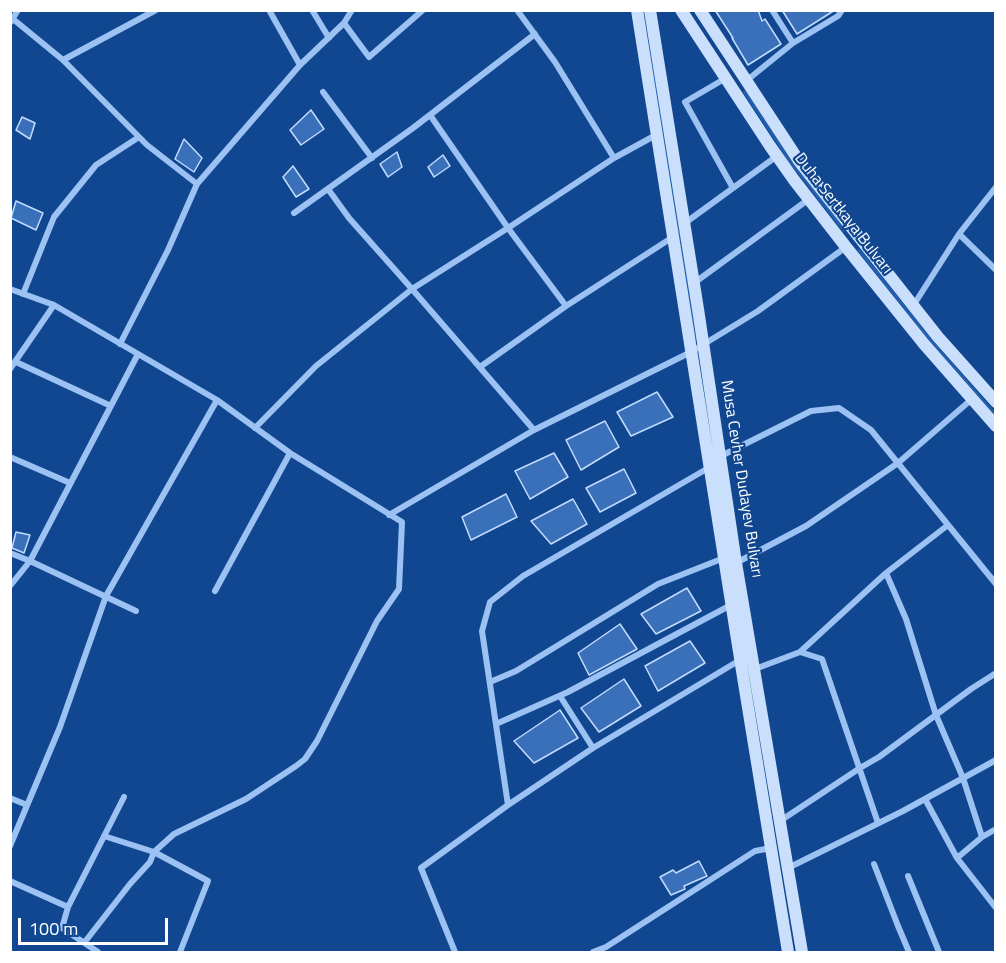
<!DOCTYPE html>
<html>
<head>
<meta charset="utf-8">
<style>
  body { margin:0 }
  #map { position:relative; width:1006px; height:963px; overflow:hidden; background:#114790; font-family:"Titillium Web",sans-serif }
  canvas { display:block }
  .frame { position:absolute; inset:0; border:12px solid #fff; pointer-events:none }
  .scale { position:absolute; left:18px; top:918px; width:150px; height:27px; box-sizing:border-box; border:3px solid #fff; border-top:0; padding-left:8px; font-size:18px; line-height:21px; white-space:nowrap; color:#fff; -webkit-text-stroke:4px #114790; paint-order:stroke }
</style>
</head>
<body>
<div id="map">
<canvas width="1006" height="963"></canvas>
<div class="frame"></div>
<div class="scale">100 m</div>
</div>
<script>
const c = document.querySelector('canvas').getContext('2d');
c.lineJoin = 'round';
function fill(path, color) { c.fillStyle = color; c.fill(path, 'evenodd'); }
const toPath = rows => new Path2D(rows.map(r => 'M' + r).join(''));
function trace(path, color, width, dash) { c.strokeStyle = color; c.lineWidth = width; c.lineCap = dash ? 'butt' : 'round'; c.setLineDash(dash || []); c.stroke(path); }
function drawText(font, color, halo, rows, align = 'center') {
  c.font = font + ' "Titillium Web",sans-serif'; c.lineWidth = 4.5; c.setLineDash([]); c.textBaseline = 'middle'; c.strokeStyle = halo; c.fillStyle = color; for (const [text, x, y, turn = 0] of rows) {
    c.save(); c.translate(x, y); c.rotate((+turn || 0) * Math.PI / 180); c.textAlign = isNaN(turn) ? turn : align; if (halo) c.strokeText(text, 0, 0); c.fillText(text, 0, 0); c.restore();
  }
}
fill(toPath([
  [642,11,645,11,697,339,694,340],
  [745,90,790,159,846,230,844,233,789,162,743,92],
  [859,248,934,342,995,412,995,415,932,344,857,250]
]), '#2260af');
const building = toPath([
  [715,10,758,10,762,21,765,19,781,44,748,65,732,38,733,38,715,10],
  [782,10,835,10,797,34,782,10],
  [311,110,324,129,301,145,290,130,311,110],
  [22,117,35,123,30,139,16,130,22,117],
  [184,139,202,158,194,172,175,159,184,139],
  [397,152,402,167,388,177,380,164,397,152],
  [443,155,450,166,434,177,428,167,443,155],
  [293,166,309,189,296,197,283,177,293,166],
  [16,201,43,213,36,230,11,218,16,201],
  [657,392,673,417,631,436,617,412,657,392],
  [605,421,619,447,581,470,566,440,605,421],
  [554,453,568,477,530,499,515,471,554,453],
  [624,469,636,493,600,512,586,488,624,469],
  [506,494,517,517,471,540,462,517,506,494],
  [573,499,587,524,551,544,531,521,573,499],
  [16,532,30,535,24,553,12,548,16,532],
  [687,588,701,611,656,634,641,614,687,588],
  [620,624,637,649,589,675,578,653,620,624],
  [690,641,705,663,658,691,645,666,690,641],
  [624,679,641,706,599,732,581,708,624,679],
  [560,710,578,738,534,763,514,741,560,710],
  [699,861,707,876,684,886,685,889,671,895,660,877,673,870,676,873,699,861]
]);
fill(building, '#3970b9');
trace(building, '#c3dcfd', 1.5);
trace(toPath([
  [269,10,300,65],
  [312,10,329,38],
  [517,10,555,62,614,158],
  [772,10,793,43],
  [13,19,63,60,147,145,197,184],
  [10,23,18,10],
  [344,23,369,57,423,10],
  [63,60,156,10],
  [726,78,685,102,733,188],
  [746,81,793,43,838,16,842,10],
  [323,92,372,158],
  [430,115,508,228,566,306],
  [328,189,349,218,412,289,534,430],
  [294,213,413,128,535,34],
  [685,223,777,156],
  [959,234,996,270],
  [694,283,809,199],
  [10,289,54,305,217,400,290,453,402,522,399,589,377,621,317,741,305,759,296,766,246,799,174,834,154,852,150,862,130,884,84,943],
  [23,294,54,217,96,165,139,137],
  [913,306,959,234,996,187],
  [120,344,168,250,197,184,300,65,344,23,352,10],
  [16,362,111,406],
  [480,367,566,306,673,237],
  [10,369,54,305],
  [255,428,316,366,412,289,508,228,614,158,656,135],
  [721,456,811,411,839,408,871,430,996,584],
  [10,457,70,483],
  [389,515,534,430,691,352,758,311,846,247],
  [10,553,30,561,136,611],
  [736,563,806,526,898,463,972,399],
  [886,573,906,619,936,715,963,778,982,837,957,858],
  [10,586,30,561,138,354],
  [215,591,290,453],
  [800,652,822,659,878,823],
  [755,669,800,652,886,573,948,525],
  [490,682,516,671,658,584,724,558],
  [560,696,593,748],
  [496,724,568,692,731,605],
  [10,798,27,805],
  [925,799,957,858,996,908],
  [508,805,482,631,490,602,523,576,710,467],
  [780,821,860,768,879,757,971,689,996,673],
  [104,836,154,852,208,881,180,952],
  [982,837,996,829],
  [10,846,60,727,106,596,217,400],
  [874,864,898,926,909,952],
  [788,868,903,811,996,760],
  [908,876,939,952],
  [10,881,68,907,62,928,98,952],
  [68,907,124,797],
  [455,952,421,868,508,805,593,748,740,660],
  [593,952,606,947,755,851,771,848]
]), '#9bc2f2', 6);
trace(toPath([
  [637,10,743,677,788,952],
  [650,10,698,309,736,563,802,952],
  [681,10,770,146,794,180,846,247,924,344,996,426],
  [700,10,799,161,938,337,996,402]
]), '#cadffc', 12);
drawText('16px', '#fff', '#114790', [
  ["Duha Sertkaya Bulvarı",843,214,52],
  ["Musa Cevher Dudayev Bulvarı",741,479,81]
]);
</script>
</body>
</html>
